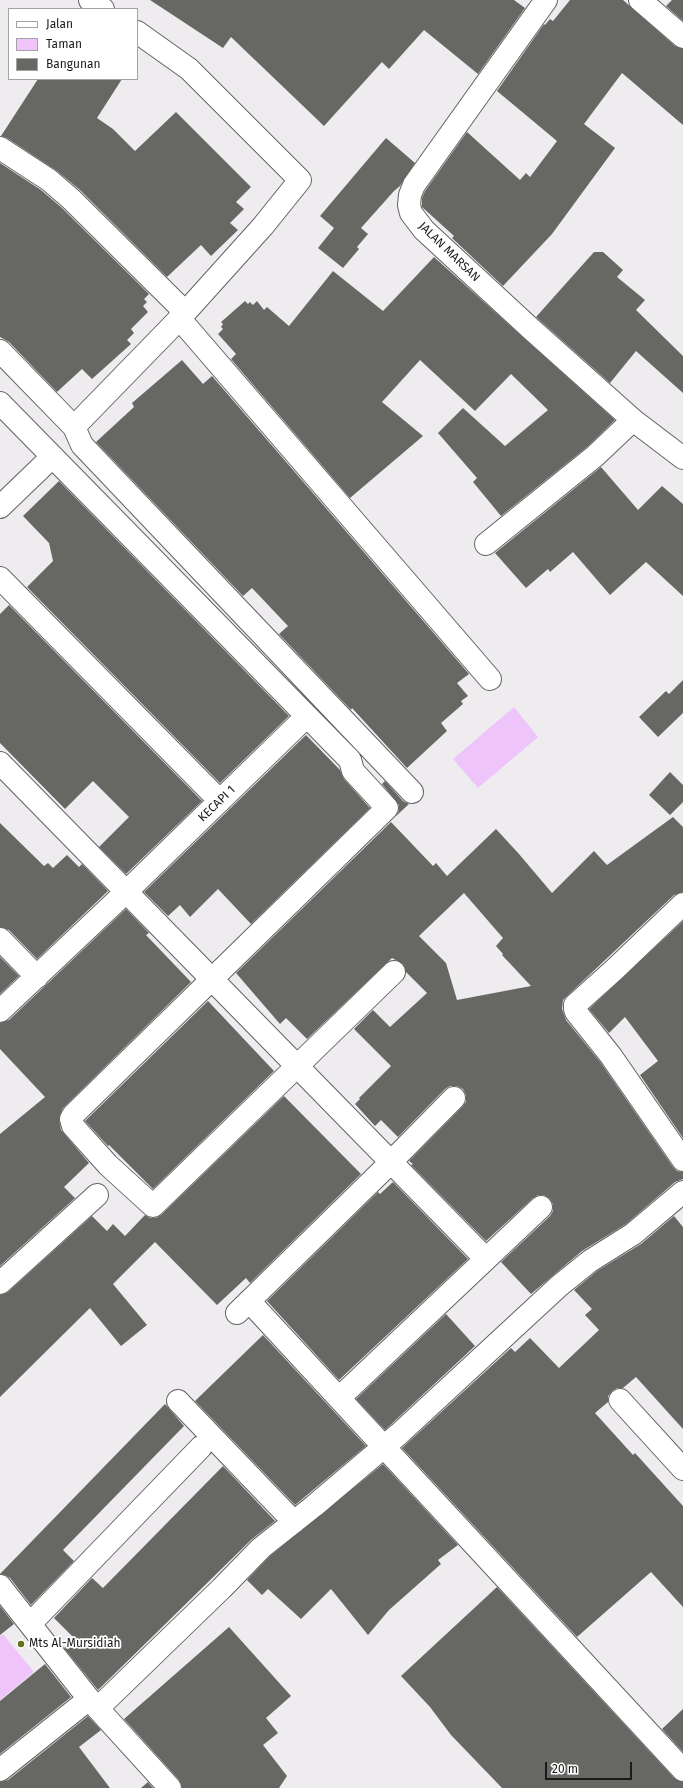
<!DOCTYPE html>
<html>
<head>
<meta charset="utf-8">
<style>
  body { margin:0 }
  #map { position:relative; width:683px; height:1788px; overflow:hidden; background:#efecf0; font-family:"Fira Sans",sans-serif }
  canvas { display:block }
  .legend { position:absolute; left:8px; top:8px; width:130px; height:72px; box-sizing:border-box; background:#fff; border:1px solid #a3a3a4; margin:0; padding:5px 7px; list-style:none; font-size:12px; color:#1a191b }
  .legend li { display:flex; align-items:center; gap:8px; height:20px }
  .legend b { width:20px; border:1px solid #a3a3a4 }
  .scale { position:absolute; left:545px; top:1762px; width:87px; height:18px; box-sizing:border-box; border:2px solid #1a191b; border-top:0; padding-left:5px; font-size:12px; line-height:14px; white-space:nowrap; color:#1a191b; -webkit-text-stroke:3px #fff; paint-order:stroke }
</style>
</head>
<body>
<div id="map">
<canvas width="683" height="1788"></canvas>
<ul class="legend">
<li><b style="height:5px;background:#fff"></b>Jalan</li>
<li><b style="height:11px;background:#eec4fb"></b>Taman</li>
<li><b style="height:11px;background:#676864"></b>Bangunan</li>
</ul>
<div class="scale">20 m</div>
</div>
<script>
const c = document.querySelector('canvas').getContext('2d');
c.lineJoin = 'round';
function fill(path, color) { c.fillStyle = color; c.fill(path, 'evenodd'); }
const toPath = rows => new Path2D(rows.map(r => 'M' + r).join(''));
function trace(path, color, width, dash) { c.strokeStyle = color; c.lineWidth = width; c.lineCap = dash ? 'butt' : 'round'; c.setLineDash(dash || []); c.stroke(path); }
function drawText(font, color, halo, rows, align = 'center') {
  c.font = font + ' "Fira Sans",sans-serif'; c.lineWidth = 3.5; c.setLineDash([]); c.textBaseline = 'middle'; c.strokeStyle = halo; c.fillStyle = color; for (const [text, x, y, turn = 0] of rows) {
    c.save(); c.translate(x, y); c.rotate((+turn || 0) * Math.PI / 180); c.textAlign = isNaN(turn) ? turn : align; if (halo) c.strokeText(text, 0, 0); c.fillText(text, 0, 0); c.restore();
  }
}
fill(toPath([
  [514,707,538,737,478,788,453,759],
  [3,1634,34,1672,0,1700,0,1636]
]), '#eec4fb');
fill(toPath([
  [150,0,514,0,525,8,478,74,424,30,389,69,382,62,324,126,231,37,223,48],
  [570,0,623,0,675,46,683,49,683,125,622,73,584,124,615,148,552,234,503,286,452,238,454,236,422,207,422,198,425,191,467,132,520,180,526,173,530,177,557,141,497,91,544,24,545,25,550,19,553,21],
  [672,0,683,0,683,21,666,6],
  [38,79,122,79,97,118,113,129,135,151,176,112,251,187,236,202,244,209,230,223,238,230,211,256,201,245,167,277,80,190,57,171,7,138,1,136],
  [386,138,415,163,400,186,394,191,361,228,368,234,357,247,359,249,343,268,318,248,334,228,320,216],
  [0,163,41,190,62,208,149,294,144,299,147,302,143,306,148,312,131,329,134,333,127,340,131,344,92,379,82,369,57,392,9,342,0,337],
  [594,252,603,252,623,270,617,277,645,300,636,310,683,356,683,393,636,351,610,383,536,317],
  [434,257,615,420,587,447,501,516,473,482,477,478,438,433,463,408,505,446,548,410,511,374,475,411,420,360,382,402,423,436,350,498,231,359,236,354,218,334,223,329,221,327,223,324,221,322,245,301,248,304,250,302,253,305,257,301,264,310,267,307,289,326,333,271,383,311],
  [182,360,203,384,212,376,469,674,457,683,468,696,461,701,463,704,441,723,447,731,407,768,352,708,351,710,279,634,288,626,252,588,243,596,96,442,134,407,132,403],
  [601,467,638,510,662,486,683,504,683,596,646,562,610,595,573,552,550,572,548,569,526,588,495,553],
  [59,481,289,716,220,783,27,587,53,561,49,543,23,516],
  [9,605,202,801,126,874,99,847,129,817,93,781,65,809,0,743,0,614],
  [683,680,683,713,658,737,639,717,666,691,669,694],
  [306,735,340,770,344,779,370,808,251,924,218,889,190,917,180,905,168,916,144,892],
  [670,772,683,785,683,802,670,815,649,795],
  [385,781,403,801,409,804,396,816,399,811,399,805,382,784],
  [673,817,683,827,683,892,674,895,567,996,563,1000,562,1009,566,1020,601,1063,673,1167,677,1171,683,1172,683,1179,675,1182,626,1224,582,1251,531,1294,501,1262,550,1216,553,1211,553,1204,550,1199,544,1195,538,1195,533,1198,486,1241,411,1165,413,1164,409,1161,463,1106,466,1102,466,1095,463,1089,457,1086,450,1086,445,1089,398,1137,381,1120,375,1126,355,1104,360,1099,359,1098,391,1066,354,1029,373,1010,390,1027,427,993,406,972,403,964,392,958,307,1039,286,1018,280,1024,236,973,391,822,433,866,436,863,447,876,496,829,519,854,552,893,594,851,607,865],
  [464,893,503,938,496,946,503,954,502,955,531,986,457,1000,446,963,419,936],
  [0,823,44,866,48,863,53,868,67,855,79,867,82,864,108,891,37,959,9,930,0,927],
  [126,909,149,933,146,935,191,982,63,1108,59,1118,61,1130,89,1163,64,1187,75,1198,0,1266,0,1134,45,1097,0,1049,0,1023,9,1020],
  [683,921,683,1138,640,1075,658,1061,625,1017,609,1033,589,1009],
  [0,957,19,976,0,994],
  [208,1001,274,1071,153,1189,109,1145,108,1146,85,1121],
  [284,1096,361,1174,250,1283,246,1278,217,1305,155,1242,113,1284,147,1325,121,1346,90,1308,0,1397,0,1295,8,1292,92,1216,107,1231,113,1224,125,1236,145,1215,150,1218,156,1218,161,1215],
  [393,1182,468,1259,339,1380,267,1301,378,1192,380,1194],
  [674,1216,683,1227,683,1429,636,1377,623,1388,617,1388,612,1391,608,1396,608,1402,595,1413,633,1455,635,1453,683,1506,683,1607,651,1572,577,1637,402,1448,511,1348,515,1352,530,1338,559,1368,599,1330,585,1315,592,1309,574,1290,597,1271,641,1244],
  [446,1314,475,1346,385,1430,356,1399],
  [263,1335,366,1446,295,1505,195,1401],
  [165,1404,184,1426,63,1550,74,1561,31,1605,10,1578,5,1575,0,1574],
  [383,1464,458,1545,438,1560,441,1564,389,1610,368,1635,331,1589,301,1619,268,1589,262,1595,247,1580,269,1557],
  [223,1466,275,1521,252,1539,98,1690,64,1648,75,1639,54,1618,92,1578,103,1588],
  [497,1587,674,1778,683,1782,683,1788,502,1788,451,1735,430,1707,401,1676],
  [0,1606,14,1624,0,1635],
  [229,1627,291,1696,266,1718,278,1733,263,1745,287,1776,279,1788,182,1788,179,1780,124,1719],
  [45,1664,71,1697,0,1754,0,1701],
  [683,1709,683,1752,662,1729],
  [88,1716,101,1730,79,1747,110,1788,0,1788,0,1782,8,1780],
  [148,1782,153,1788,141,1788]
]), '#676864');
const minor = toPath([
  [90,0,103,9],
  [546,0,414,185,410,195,409,205,411,213,424,230,530,328,633,420,683,458],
  [640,0,683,37],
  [0,148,49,180,71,199,185,312],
  [179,318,490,679],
  [0,351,74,427,82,445,412,792],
  [0,403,350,760,353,771,387,808,74,1114,71,1119,73,1126,108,1165,153,1206,394,972],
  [74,427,182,316,263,226,300,180,189,69,137,32],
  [0,507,52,457],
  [486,544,595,456,633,420],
  [0,578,220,801],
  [0,763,486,1259],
  [683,904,614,970,575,1005,575,1009,576,1012,611,1056,683,1160],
  [0,939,37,977],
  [0,1011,126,892,307,716],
  [0,1283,97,1195],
  [249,1301,683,1770],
  [237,1313,383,1170,454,1098],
  [339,1398,541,1207],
  [620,1400,683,1469],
  [178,1401,294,1522],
  [0,1586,89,1699,170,1788],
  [30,1624,201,1447],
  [98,1708,222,1588,261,1548,314,1506,399,1434,559,1286,590,1261,633,1234,683,1192],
  [0,1770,89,1699]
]);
trace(minor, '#646265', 24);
trace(minor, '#fff', 22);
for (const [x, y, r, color] of [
  [21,1644,4,"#68721a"]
]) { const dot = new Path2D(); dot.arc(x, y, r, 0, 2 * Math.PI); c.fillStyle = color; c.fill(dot); trace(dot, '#fff', 1.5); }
drawText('12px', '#1a191b', '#fff', [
  ["JALAN MARSAN",449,252,44],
  ["KECAPI 1",217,804,-44]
]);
drawText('12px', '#1a191b', '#fff', [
  ["Mts Al-Mursidiah",29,1644]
], 'left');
</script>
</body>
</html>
